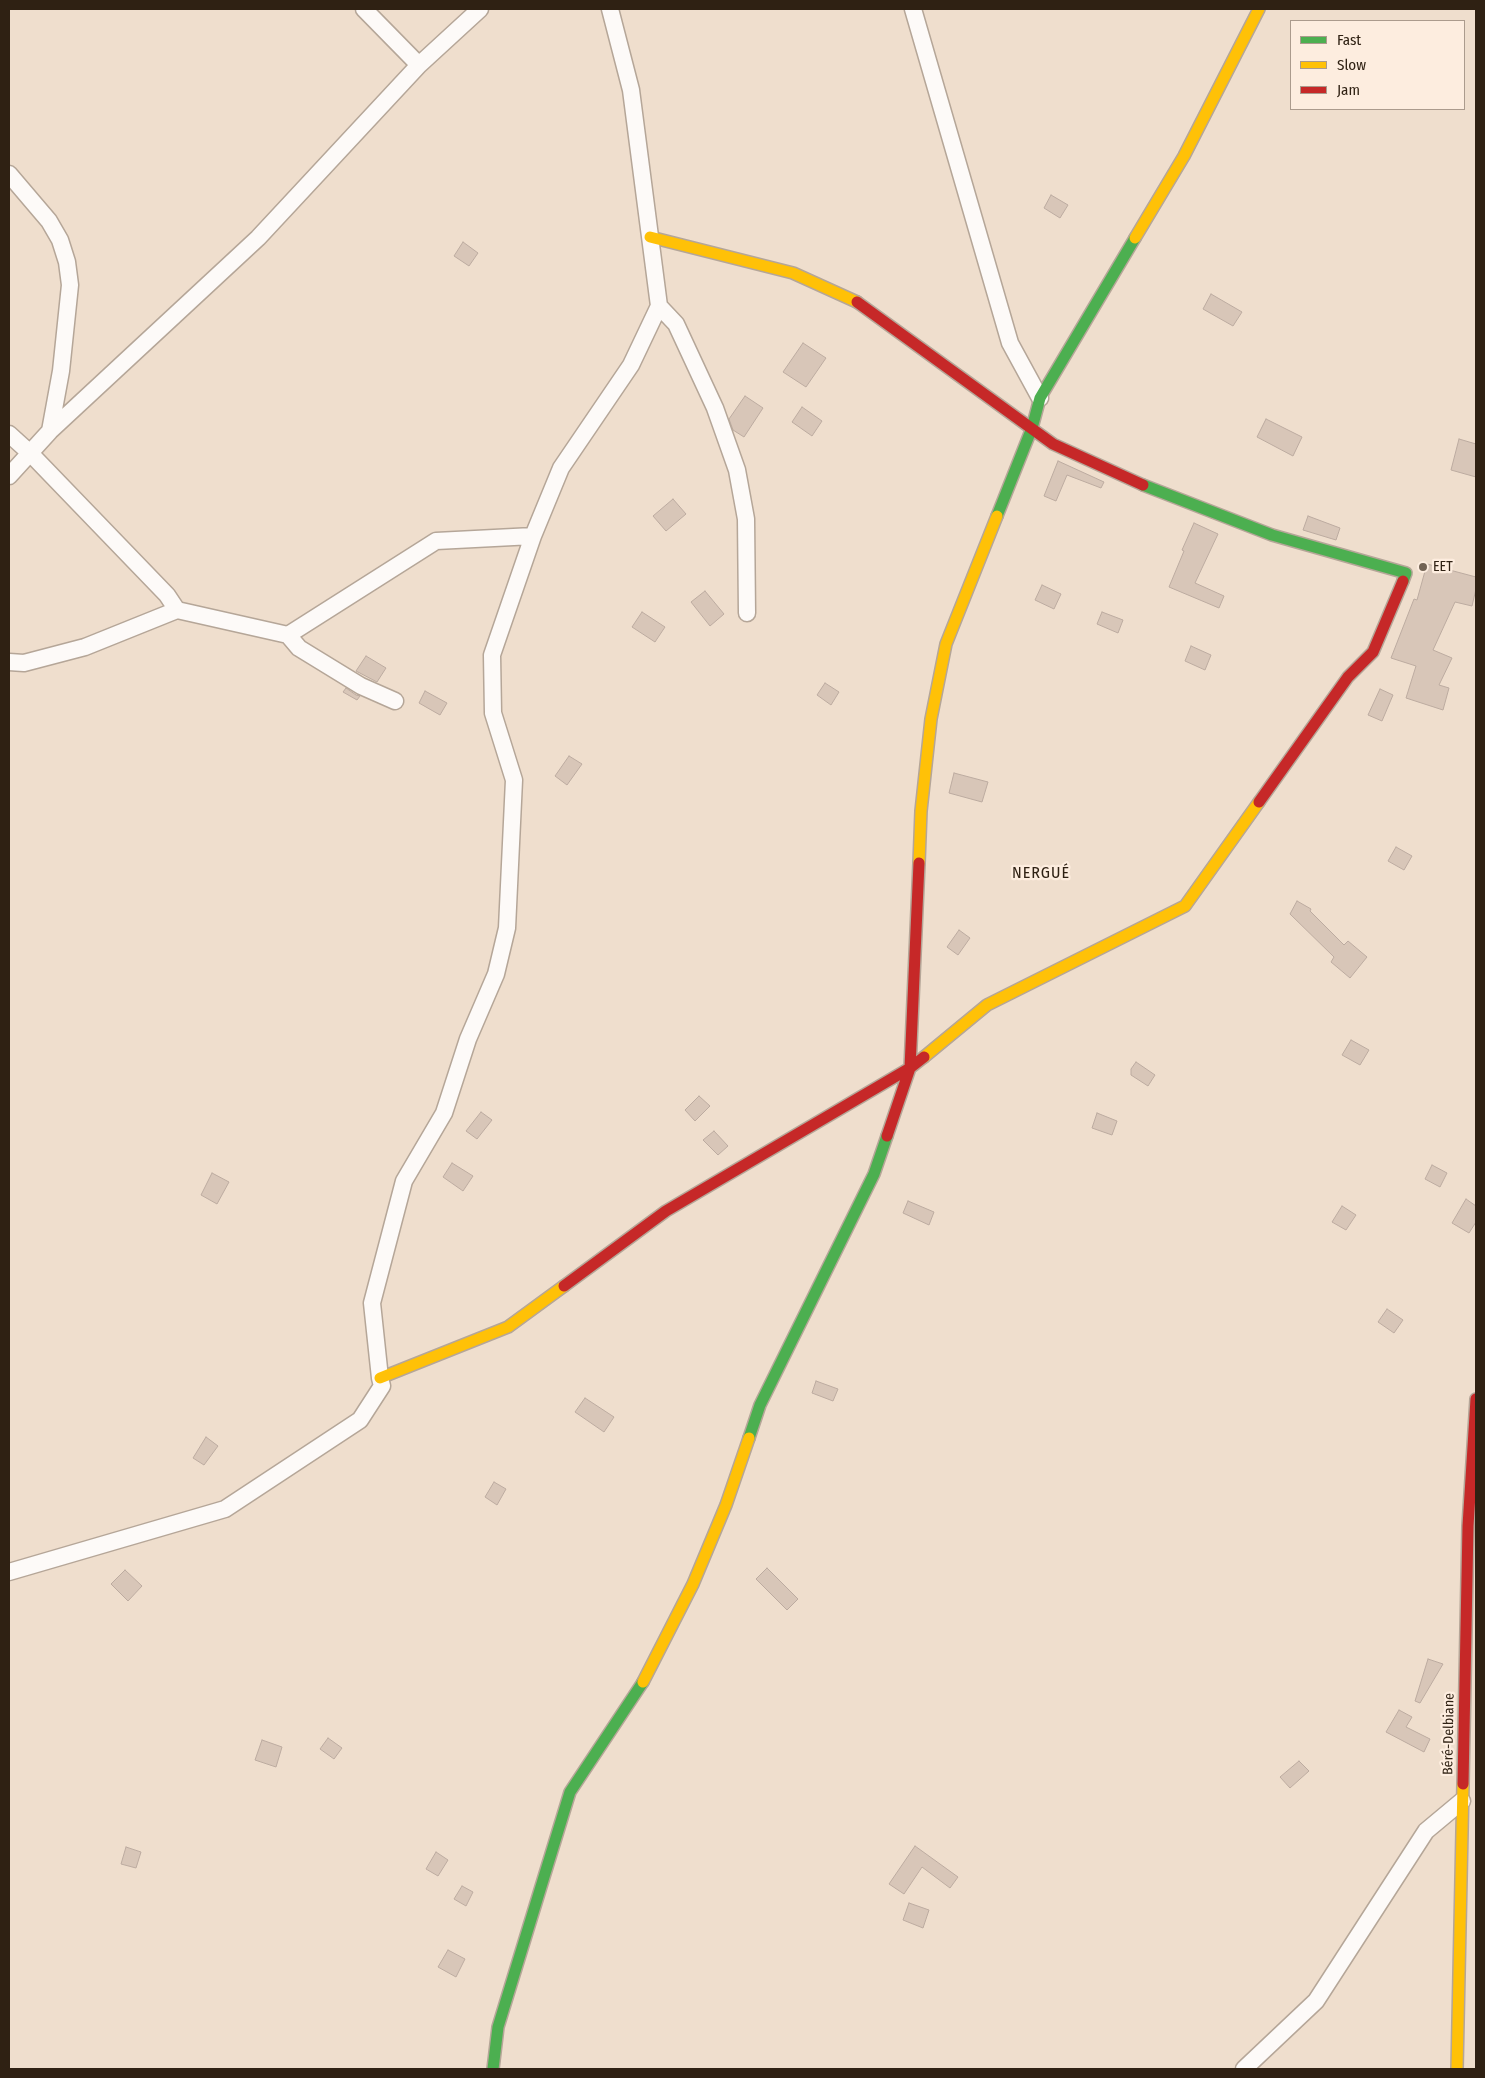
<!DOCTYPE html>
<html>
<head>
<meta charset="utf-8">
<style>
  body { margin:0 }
  #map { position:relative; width:1485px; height:2078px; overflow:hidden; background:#efdecd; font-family:"Fira Sans Condensed",sans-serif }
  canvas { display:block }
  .frame { position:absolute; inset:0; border:10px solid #2f2113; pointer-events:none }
  .legend { position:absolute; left:1290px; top:20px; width:175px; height:90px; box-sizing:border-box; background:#fdeddf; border:1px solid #ab9b8d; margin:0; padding:6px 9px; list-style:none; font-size:15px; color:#2f2113 }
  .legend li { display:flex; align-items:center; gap:10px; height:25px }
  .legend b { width:25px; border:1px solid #ab9b8d }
</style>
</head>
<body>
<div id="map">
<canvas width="1485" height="2078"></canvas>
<div class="frame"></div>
<ul class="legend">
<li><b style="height:6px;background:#4caf50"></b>Fast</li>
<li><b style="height:6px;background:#ffc107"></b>Slow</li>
<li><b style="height:6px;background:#c62828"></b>Jam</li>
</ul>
</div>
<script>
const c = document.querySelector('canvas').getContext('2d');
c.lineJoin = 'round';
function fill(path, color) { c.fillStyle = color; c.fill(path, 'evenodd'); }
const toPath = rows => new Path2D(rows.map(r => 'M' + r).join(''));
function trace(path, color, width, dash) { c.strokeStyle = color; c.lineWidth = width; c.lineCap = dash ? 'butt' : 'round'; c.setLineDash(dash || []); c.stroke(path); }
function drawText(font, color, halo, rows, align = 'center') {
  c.font = font + ' "Fira Sans Condensed",sans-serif'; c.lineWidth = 4.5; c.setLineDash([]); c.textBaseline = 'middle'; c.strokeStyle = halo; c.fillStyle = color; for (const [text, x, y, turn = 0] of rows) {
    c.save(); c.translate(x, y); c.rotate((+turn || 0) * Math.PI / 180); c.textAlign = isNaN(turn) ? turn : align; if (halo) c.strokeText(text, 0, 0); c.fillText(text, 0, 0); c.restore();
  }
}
const building = toPath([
  [1051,195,1068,205,1060,218,1044,208,1051,195],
  [463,242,478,253,469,266,454,256,463,242],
  [1211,294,1242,312,1233,326,1203,309,1211,294],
  [803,343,826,358,806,387,783,372,803,343],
  [745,396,763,408,744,437,733,430,729,419,745,396],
  [802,407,822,421,812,436,792,422,802,407],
  [1266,419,1302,437,1293,456,1257,437,1266,419],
  [1459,439,1476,444,1476,477,1451,470,1459,439],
  [1058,461,1104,482,1101,488,1067,475,1056,501,1044,496,1058,461],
  [673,499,686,514,666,531,653,516,673,499],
  [1308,516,1340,528,1336,540,1303,530,1308,516],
  [1194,523,1218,534,1195,583,1224,596,1219,608,1169,587,1184,551,1182,550,1194,523],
  [1427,564,1476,577,1476,589,1472,606,1455,602,1433,650,1452,658,1439,685,1449,688,1443,710,1406,698,1416,666,1391,658,1414,599,1417,600,1427,564],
  [1042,585,1061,594,1054,609,1035,600,1042,585],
  [705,591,724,614,710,626,691,602,705,591],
  [642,612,665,627,655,642,632,627,642,612],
  [1102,612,1123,620,1118,633,1097,624,1102,612],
  [1191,646,1211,655,1205,670,1185,661,1191,646],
  [366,656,386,668,377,682,356,671,366,656],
  [825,683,839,692,831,705,817,695,825,683],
  [346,688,356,695,360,696,357,700,343,692,346,688],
  [1380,689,1393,695,1382,721,1368,715,1380,689],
  [425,691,447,703,440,715,419,703,425,691],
  [569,756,582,764,567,785,555,776,569,756],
  [954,773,988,782,982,802,949,793,954,773],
  [1396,847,1412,856,1404,870,1388,861,1396,847],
  [1297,901,1311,909,1310,911,1344,945,1348,941,1367,957,1350,978,1331,962,1334,957,1290,914,1297,901],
  [959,930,970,938,958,955,947,947,959,930],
  [1351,1040,1369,1050,1360,1065,1342,1055,1351,1040],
  [1136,1062,1155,1075,1148,1086,1131,1075,1131,1069,1136,1062],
  [699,1096,710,1106,695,1121,685,1110,699,1096],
  [481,1112,492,1120,477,1139,466,1131,481,1112],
  [1097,1113,1117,1121,1112,1135,1092,1128,1097,1113],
  [714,1131,728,1146,718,1155,703,1140,714,1131],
  [452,1163,473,1176,463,1191,443,1177,452,1163],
  [1432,1165,1447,1173,1440,1187,1425,1179,1432,1165],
  [212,1173,229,1182,217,1204,201,1195,212,1173],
  [1466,1199,1476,1206,1476,1222,1469,1233,1452,1223,1466,1199],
  [908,1201,934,1212,929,1225,903,1213,908,1201],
  [1342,1206,1356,1215,1346,1230,1332,1222,1342,1206],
  [1387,1309,1403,1320,1394,1333,1378,1322,1387,1309],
  [816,1381,838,1389,833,1401,812,1393,816,1381],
  [585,1398,614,1417,604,1432,575,1412,585,1398],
  [206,1437,218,1446,204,1465,193,1458,206,1437],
  [494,1482,506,1489,497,1505,485,1497,494,1482],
  [767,1568,798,1599,787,1610,756,1579,767,1568],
  [125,1570,142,1586,128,1601,111,1584,125,1570],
  [1428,1659,1443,1664,1420,1703,1415,1701,1428,1659],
  [1399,1710,1412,1717,1406,1727,1430,1739,1424,1752,1386,1732,1399,1710],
  [328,1738,342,1748,334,1759,320,1749,328,1738],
  [262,1740,282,1747,276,1767,255,1760,262,1740],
  [1299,1761,1309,1771,1290,1788,1280,1777,1299,1761],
  [915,1846,958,1877,950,1888,922,1867,904,1894,889,1884,915,1846],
  [126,1847,141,1852,136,1868,121,1864,126,1847],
  [436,1852,448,1860,438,1876,426,1869,436,1852],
  [462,1886,473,1892,466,1906,454,1899,462,1886],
  [909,1903,929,1910,923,1928,903,1920,909,1903],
  [448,1950,465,1959,456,1977,438,1967,448,1950]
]);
fill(building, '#d8c6b8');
trace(building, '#bcaba0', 1);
const street = toPath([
  [364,9,419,65],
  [913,9,1010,343,1040,398],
  [9,174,49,221,60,240,67,262,70,285,61,371,50,431],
  [659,306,676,324,715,408,737,470,746,519,747,613],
  [9,434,30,453,167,595,177,610],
  [9,476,50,431,258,238,419,65,480,9],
  [288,635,436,541,533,536],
  [9,662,24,663,85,647,177,610,288,635,299,648,361,686,395,701],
  [9,1572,225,1509,360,1420,382,1386,380,1378,372,1303,404,1181,444,1113,468,1039,496,974,507,928,514,780,493,713,492,655,533,536,561,468,631,365,659,306,631,90,610,9],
  [1244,2069,1316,2001,1426,1831,1462,1801]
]);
const fast = toPath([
  [1143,485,1272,535,1406,573,1403,581],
  [997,516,1032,428,1040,398,1135,238],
  [749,1438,760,1405,874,1174,887,1136],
  [493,2069,498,2027,570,1792,643,1682]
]);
const slow = toPath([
  [650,237,793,273,857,302],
  [1135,238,1184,156,1259,9],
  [919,863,921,811,931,719,946,644,997,516],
  [924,1057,987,1005,1185,906,1259,802],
  [380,1378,508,1327,564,1286],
  [643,1682,693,1584,726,1505,749,1438],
  [1457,2069,1463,1784]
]);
const jam = toPath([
  [857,302,1053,444,1143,485],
  [1259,802,1348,677,1373,652,1403,581],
  [887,1136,910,1068,919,863],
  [564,1286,666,1211,910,1068,924,1057],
  [1463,1784,1468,1526,1476,1399]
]);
trace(street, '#b5a698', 19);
trace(fast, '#b5a698', 14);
trace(slow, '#b5a698', 14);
trace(jam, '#b5a698', 14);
trace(street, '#fdfaf8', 16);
trace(fast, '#4caf50', 11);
trace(slow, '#ffc107', 11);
trace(jam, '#c62828', 11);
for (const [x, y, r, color] of [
  [1423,567,5,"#726354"]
]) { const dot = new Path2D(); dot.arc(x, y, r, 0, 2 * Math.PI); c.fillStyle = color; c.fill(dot); trace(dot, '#fdeddf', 2); }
drawText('14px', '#2f2113', '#fdeddf', [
  ["EET",1433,567]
], 'left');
drawText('14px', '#2f2113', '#fdeddf', [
  ["Béré-Delbiane",1449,1734,-89]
]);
c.letterSpacing = '1px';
drawText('16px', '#2f2113', '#fdeddf', [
  ["NERGUÉ",1041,874]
]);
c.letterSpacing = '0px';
</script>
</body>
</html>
